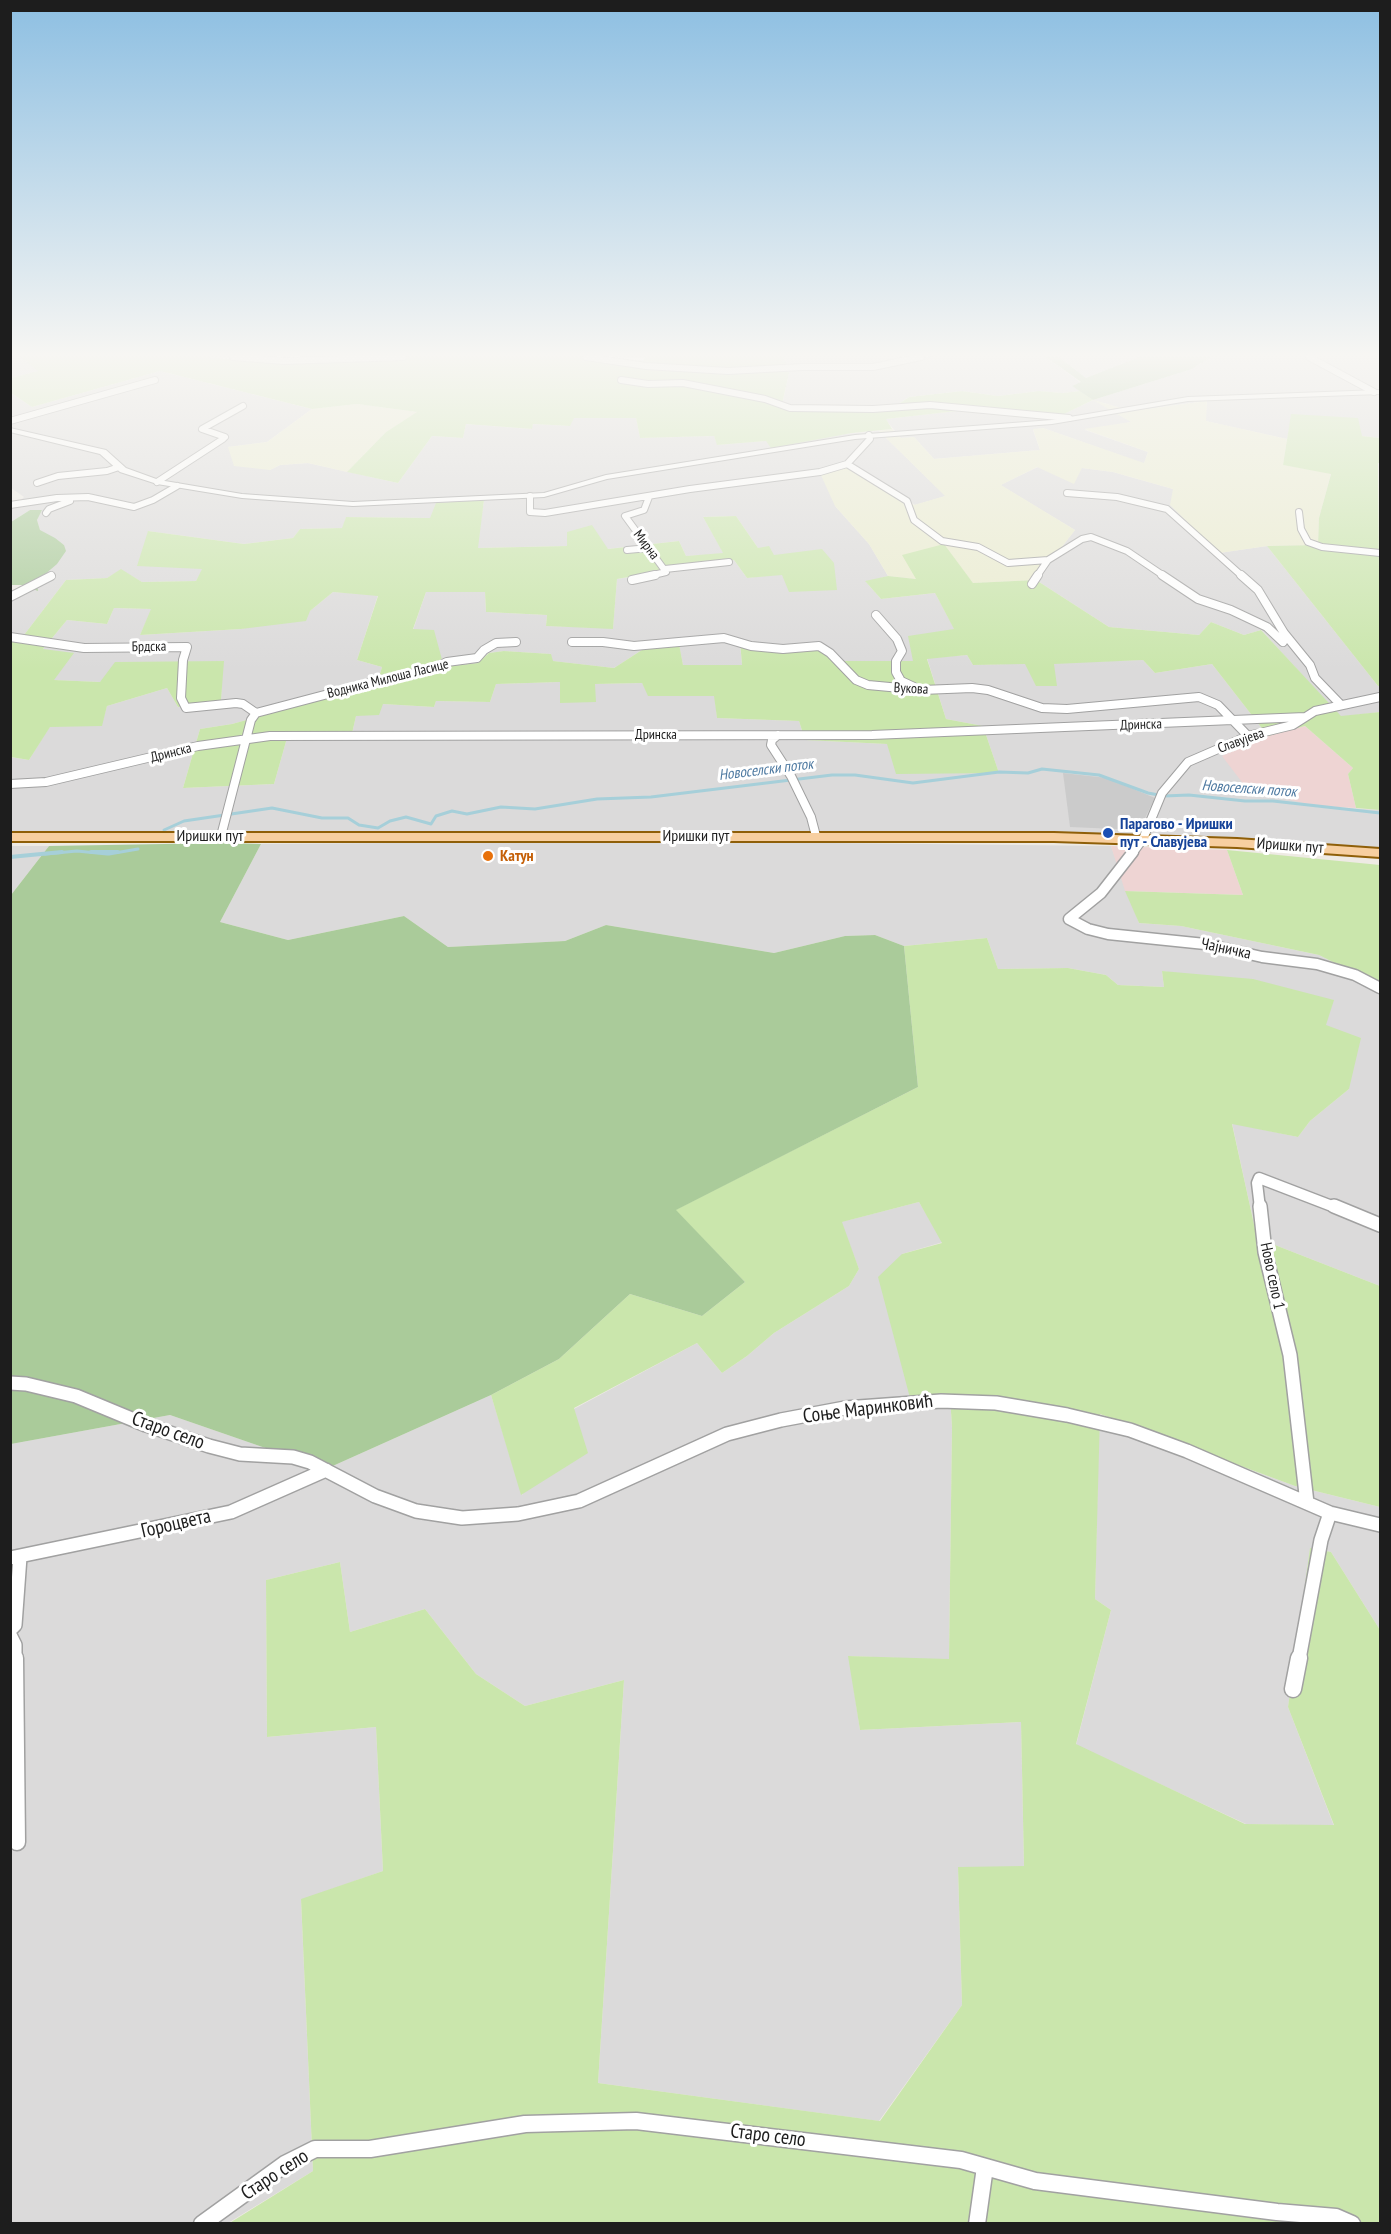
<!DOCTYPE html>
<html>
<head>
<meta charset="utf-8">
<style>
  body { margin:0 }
  #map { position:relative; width:1391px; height:2234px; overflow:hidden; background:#eeeae4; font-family:"PT Sans Narrow",sans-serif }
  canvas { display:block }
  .frame { position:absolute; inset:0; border:12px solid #1d1d1d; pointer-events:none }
</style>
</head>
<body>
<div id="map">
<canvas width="1391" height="2234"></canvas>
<div class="frame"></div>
</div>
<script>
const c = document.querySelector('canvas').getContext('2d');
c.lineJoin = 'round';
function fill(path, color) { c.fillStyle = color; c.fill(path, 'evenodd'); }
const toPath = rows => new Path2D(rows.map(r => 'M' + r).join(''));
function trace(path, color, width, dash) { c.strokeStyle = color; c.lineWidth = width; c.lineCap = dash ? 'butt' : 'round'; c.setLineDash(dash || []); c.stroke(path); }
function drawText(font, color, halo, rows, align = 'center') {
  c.font = font + ' "PT Sans Narrow",sans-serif'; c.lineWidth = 6; c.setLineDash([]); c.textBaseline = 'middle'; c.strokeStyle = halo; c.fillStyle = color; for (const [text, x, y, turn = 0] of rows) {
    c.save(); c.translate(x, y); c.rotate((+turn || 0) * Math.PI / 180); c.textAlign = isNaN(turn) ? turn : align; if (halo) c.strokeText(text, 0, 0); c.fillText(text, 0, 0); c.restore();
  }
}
fill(toPath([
  [11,357,21,357,39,371,11,378],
  [783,357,1046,357,1081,383,1072,386,1080,391,1063,393,1039,391,998,396,962,391,909,397,891,409,783,409,783,400,789,373],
  [1059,357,1139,357,1086,378],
  [1210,357,1380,357,1380,438,1362,436,1292,415,1287,439,1205,421,1207,401,1132,411,1096,401,1132,422,1085,430,1148,452,1144,464,1043,428,1033,430,1040,450,934,459,914,437,901,438,885,419,984,408,1062,415,1093,400,1192,369],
  [160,371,312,409,267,442,228,447,270,470,280,465,308,463,398,483,432,436,463,438,466,424,531,429,533,424,569,426,573,418,636,418,640,438,714,436,718,445,879,431,946,496,915,505,851,464,835,506,869,544,888,576,866,582,881,599,935,593,955,630,914,661,838,661,783,648,740,642,742,665,683,665,679,645,645,648,614,668,552,661,550,654,504,651,489,653,478,663,444,667,413,630,426,592,485,592,486,612,547,615,546,626,613,628,617,579,669,570,666,567,734,560,747,578,782,574,836,590,758,548,736,516,703,517,724,554,686,556,679,541,607,549,567,546,477,548,484,500,431,518,346,517,343,528,300,529,293,538,244,544,148,531,203,569,196,581,142,582,121,570,107,578,66,580,24,635,11,637,11,597,37,581,64,545,40,531,37,520,41,510,30,510,11,522,10,501,20,501,24,497,11,488,11,393,32,407],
  [1038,467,1082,468,1113,472,1173,489,1219,553,1267,546,1378,686,1380,686,1380,712,1341,717,1261,630,1244,635,1211,622,1199,635,1109,627,1036,580,1075,530,1000,485],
  [333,592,378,595,357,660,382,667,377,684,232,724,200,729,183,788,274,784,287,738,351,738,356,716,383,704,434,707,436,701,490,702,496,684,560,682,560,702,595,702,594,684,642,683,649,696,715,696,717,718,799,721,805,740,887,744,999,773,983,726,946,719,927,658,967,655,973,665,1143,660,1155,673,1212,664,1268,736,1223,756,1316,806,1380,810,1380,848,1256,839,1119,836,762,832,11,834,10,757,29,760,50,726,101,726,107,706,167,688,178,707,221,700,223,661,100,682,53,680,43,649,67,620,107,624,114,608,152,609,140,635,241,629,310,611],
  [648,841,1111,846,1139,923,1181,926,1319,955,1380,986,1380,1286,1257,1238,1232,1123,1298,1137,1310,1121,1349,1089,1325,1025,1333,1000,1162,971,1164,987,1118,985,1106,975,1068,968,998,969,987,938,904,946,875,935,845,936,774,953,606,925,565,941,448,947,404,916,288,940,220,922,261,844],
  [11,846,49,846,11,895],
  [919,1202,943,1242,902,1254,950,1396,952,1427,949,1660,849,1656,860,1730,1021,1722,1024,1867,958,1867,962,2005,879,2121,598,2083,624,1680,525,1706,476,1674,425,1609,350,1632,340,1562,266,1580,267,1737,376,1727,383,1871,301,1900,313,2171,228,2223,11,2224,11,1444,170,1415,326,1469,491,1395,522,1495,574,1409,697,1343,722,1373,747,1356,774,1333,849,1286,859,1269,841,1222],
  [1099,1414,1295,1486,1380,1507,1380,1630,1331,1552,1310,1549,1288,1707,1334,1826,1246,1824,1076,1745,1111,1610,1095,1599]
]), '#dbdada');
fill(toPath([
  [1305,726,1353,768,1348,774,1356,808,1316,806,1248,790,1222,756,1268,736],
  [1111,846,1227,850,1243,895,1125,891]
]), '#eed4d3');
fill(toPath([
  [1063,773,1107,778,1155,798,1139,830,1070,827]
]), '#cbcbcb');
fill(toPath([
  [1093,400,1132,411,1207,401,1206,421,1287,439,1283,465,1331,473,1319,518,1318,545,1267,546,1219,553,1170,505,1173,489,1113,472,1082,468,1074,484,1037,467,1001,485,1075,530,1036,580,973,583,943,545,917,579,888,576,869,544,835,506,820,473,851,464,914,505,945,496,879,431,892,429,901,438,914,437,934,459,1040,450,1033,429,1043,428,1144,463,1148,452,1084,429,1131,422],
  [357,404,418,412,386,432,347,472,308,463,280,465,270,470,234,466,228,447,267,442,312,409]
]), '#eaeccf');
fill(toPath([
  [21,357,208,357,238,360,240,357,599,357,642,364,645,357,783,357,789,373,783,400,783,408,891,409,909,397,962,391,998,396,1039,391,1063,393,1080,391,1093,400,1062,415,984,408,886,419,892,429,852,433,771,448,766,441,717,445,714,436,640,438,636,418,574,418,570,426,533,424,532,429,466,424,463,438,432,436,398,483,347,472,386,432,417,412,357,404,312,409,160,371,32,407,11,393,11,378,38,371],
  [1291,414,1358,418,1362,436,1380,438,1380,463,1378,463,1380,686,1378,686,1267,546,1318,545,1319,518,1331,474,1283,465],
  [484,500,478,548,567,546,567,532,592,525,608,549,679,541,686,556,723,553,703,517,736,516,758,548,769,546,774,555,822,549,834,563,837,590,789,592,782,575,747,578,734,560,667,567,669,570,617,579,613,629,546,626,547,615,486,612,485,592,426,592,413,629,434,630,444,667,478,663,489,653,504,651,551,654,553,661,614,668,645,648,679,644,683,665,742,665,740,641,783,648,819,643,839,661,913,661,908,636,954,629,935,593,881,599,865,581,888,576,916,579,902,555,944,544,973,583,1036,580,1109,627,1199,635,1211,622,1244,635,1261,630,1341,716,1380,712,1380,810,1356,808,1348,774,1353,768,1305,726,1268,736,1212,664,1155,673,1143,660,1054,664,1057,686,1036,686,1025,664,973,665,967,655,927,659,946,719,983,726,999,773,896,774,887,744,805,740,799,721,717,718,714,696,648,696,642,683,595,684,596,702,560,703,560,682,496,684,490,702,436,701,434,707,383,704,379,715,356,716,351,738,287,738,274,784,183,788,200,729,232,724,377,684,382,667,357,660,378,596,333,592,310,611,306,621,241,629,140,635,151,609,114,608,107,624,67,620,43,649,74,653,54,680,100,682,115,662,224,661,221,700,178,707,167,688,107,706,102,726,50,727,29,760,11,757,10,637,24,635,66,580,107,578,121,569,142,582,196,581,202,569,137,566,148,531,244,544,293,538,300,529,342,528,346,517,430,518,436,503],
  [1227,850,1380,865,1380,986,1319,955,1181,926,1139,923,1125,891,1243,895],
  [987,938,998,969,1068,968,1106,975,1118,985,1164,987,1162,971,1253,979,1334,1000,1326,1025,1361,1038,1349,1089,1310,1121,1298,1137,1232,1124,1257,1238,1380,1286,1380,1507,1295,1486,1100,1414,1095,1599,1111,1610,1076,1744,1245,1824,1334,1825,1288,1707,1310,1548,1331,1552,1380,1630,1380,2223,228,2224,313,2171,301,1899,383,1871,376,1727,267,1737,266,1580,340,1562,350,1632,425,1609,476,1674,525,1706,624,1680,598,2083,880,2121,962,2005,958,1867,1024,1866,1021,1722,860,1730,848,1656,949,1659,952,1427,950,1396,910,1398,878,1277,902,1254,942,1243,919,1202,842,1222,859,1269,849,1286,774,1333,747,1356,722,1373,697,1343,574,1408,588,1453,521,1495,491,1395,559,1359,630,1294,702,1316,745,1282,675,1210,918,1087,904,946]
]), '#cae6ac');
fill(toPath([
  [1046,357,1059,357,1086,378,1139,357,1210,357,1192,369,1093,400,1072,386,1081,382],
  [30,510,42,510,37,520,40,530,55,538,64,545,66,551,57,564,37,581,38,591,22,585,11,585,11,522],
  [222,843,261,844,220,922,288,940,404,916,448,947,565,941,606,925,774,953,845,936,875,935,904,946,918,1087,676,1210,745,1282,702,1316,630,1294,559,1359,491,1395,326,1469,170,1415,11,1444,11,895,49,846]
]), '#aacb9a');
trace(toPath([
  [882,368,930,357],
  [739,373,758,372]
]), '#a6cfd9', 2);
trace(toPath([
  [164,830,184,821,272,808,322,818,348,818,359,825,378,828,390,821,406,817,431,824,436,816,452,811,467,814,501,807,535,809,597,799,651,797,832,775,855,775,913,783,999,772,1028,773,1042,769,1099,775,1148,793,1164,796,1189,795,1245,801,1273,801,1380,813],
  [45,854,77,851,107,854],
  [109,854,138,849]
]), '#a6cfd9', 3);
trace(toPath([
  [91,852,118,852],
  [10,857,62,852]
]), '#a6cfd9', 4);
const minorFar4 = toPath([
  [233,357,284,361,403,357],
  [586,357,646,366,728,371,802,367,873,367,921,357],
  [1309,357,1374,392],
  [621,380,648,384,683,383,765,399,790,408,873,409,930,405,1069,418],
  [10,421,155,380],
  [847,464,907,501,914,520,942,541,978,547,1008,563,1048,560],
  [157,482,223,439,225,437,202,429,243,406],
  [37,483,58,476,107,471,119,467],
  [1067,493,1117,497,1167,509,1242,576],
  [530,496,530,512,545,513,690,489,820,472,847,464,870,439,869,435],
  [10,505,57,498,88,497,134,507,153,500,177,486],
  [1299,512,1301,529,1308,542,1322,547,1380,553],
  [46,513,49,509,70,501],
  [627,550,649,548],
  [665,569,729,562],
  [649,576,666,572,625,516,644,510,649,497],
  [1037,576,1048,560,1082,539,1091,537,1127,551,1164,576]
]);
const minorFar3 = toPath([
  [1162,575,1198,599,1231,610,1267,627,1283,642],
  [1241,575,1258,590,1284,633,1310,665,1315,678,1341,705],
  [632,580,655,575],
  [1032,584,1038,575],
  [10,597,51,576],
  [876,615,897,639,902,651,896,661,896,672,901,681,914,687],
  [10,637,84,648,187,647,183,660,181,698,186,708,236,703,243,704,256,713],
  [572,642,603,642,634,646,724,638,751,646,783,649,819,646,830,653,856,680,868,685,922,690,972,688,988,690,1042,708,1067,709,1199,697,1218,705,1248,736],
  [256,713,385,679,431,670,447,662,477,658,484,650,496,643,516,642],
  [778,735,772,740,771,745,791,776,811,817,816,836],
  [10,784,46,782,198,746,270,736,872,735,1305,717],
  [221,836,251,720,256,713],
  [1132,854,1143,839,1162,793,1188,762,1248,736,1293,725,1315,711,1380,697]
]);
const minorFar2 = toPath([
  [1133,852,1101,893,1069,919,1088,929,1108,934,1205,944,1262,957,1317,964,1355,975,1380,988],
  [1260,1208,1257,1183,1259,1178,1337,1208]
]);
const minorFar1 = toPath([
  [1260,1206,1265,1252,1290,1355,1307,1503],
  [1334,1206,1380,1225],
  [10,1383,26,1384,76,1396,146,1425,209,1446,240,1454,293,1457,310,1462,375,1496,416,1511,462,1518,518,1514,579,1501,727,1434,781,1420,845,1408,941,1401,996,1403,1067,1415,1130,1430,1187,1451,1330,1513,1380,1525],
  [10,1558,231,1512,326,1470],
  [10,1630,15,1625,20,1557],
  [10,1635,15,1645,15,1659],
  [1299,1659,1321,1540,1330,1513]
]);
const minor = toPath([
  [15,1658,17,1842],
  [1293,1689,1299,1658],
  [202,2224,285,2164,315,2149,370,2149,525,2124,636,2121,961,2160,1035,2181,1277,2212,1336,2217,1352,2224],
  [977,2224,985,2167]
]);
const tertiary = toPath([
  [1380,390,1380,394,1188,401,1052,424,855,439,607,479,544,497,353,506,242,498,157,484,120,472,100,454,10,432,10,428,106,450,126,468,159,480,242,494,353,502,544,493,606,475,855,435,1052,420,1188,397,1380,390]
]);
const primary = toPath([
  [10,833,1054,833,1237,839,1380,849,1380,857,1237,847,1054,841,10,841,10,833]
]);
trace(minorFar4, '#a1a1a1', 8);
trace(minorFar3, '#a1a1a1', 10);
trace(minorFar2, '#a1a1a1', 13);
trace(minorFar1, '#a1a1a1', 16);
trace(minor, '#a1a1a1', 19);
trace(tertiary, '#a1a1a1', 2);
trace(primary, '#8f5f08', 4);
trace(minorFar4, '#fff', 6);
trace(minorFar3, '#fff', 8);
trace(minorFar2, '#fff', 10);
trace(minorFar1, '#fff', 13);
trace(minor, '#fff', 16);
fill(tertiary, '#fff');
fill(primary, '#f7cfa0');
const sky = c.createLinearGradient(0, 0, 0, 670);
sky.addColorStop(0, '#8dbfe2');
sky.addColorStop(0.53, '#f7f6f3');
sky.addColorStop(1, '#f7f6f300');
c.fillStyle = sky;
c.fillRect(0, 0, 1391, 670);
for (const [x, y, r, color] of [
  [1108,833,6,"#1a4fb4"],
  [488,856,6,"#e8710a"]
]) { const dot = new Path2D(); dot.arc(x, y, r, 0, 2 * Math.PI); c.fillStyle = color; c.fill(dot); trace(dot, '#fff', 2); }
drawText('14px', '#1d1d1d', '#fff', [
  ["Мирна",646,545,53],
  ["Брдска",149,647,-1],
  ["Водника Милоша Ласице",388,679,-14],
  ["Вукова",911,689,3],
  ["Дринска",1141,725,-2],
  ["Дринска",656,735],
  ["Славујева",1241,741,-20],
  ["Дринска",171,753,-14]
]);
drawText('italic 15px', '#4c78a0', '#fff', [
  ["Новоселски поток",766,770,-7],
  ["Новоселски поток",1249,789,4]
]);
drawText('bold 16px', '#164399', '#fff', [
  ["Парагово - Иришки",1120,824],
  ["пут - Славујева",1120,842]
], 'left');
drawText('16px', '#1d1d1d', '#fff', [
  ["Иришки пут",210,836],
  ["Иришки пут",696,836],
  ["Иришки пут",1290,846,4],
  ["Чајничка",1226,949,12],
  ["Ново село 1",1272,1276,78]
]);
drawText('bold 16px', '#c56008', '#fff', [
  ["Катун",500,856]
], 'left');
drawText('20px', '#1d1d1d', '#fff', [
  ["Соње Маринковић",868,1409,-7],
  ["Старо село",168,1431,20],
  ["Гороцвета",176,1524,-13],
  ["Старо село",768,2136,7],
  ["Старо село",275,2175,-33]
]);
</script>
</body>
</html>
